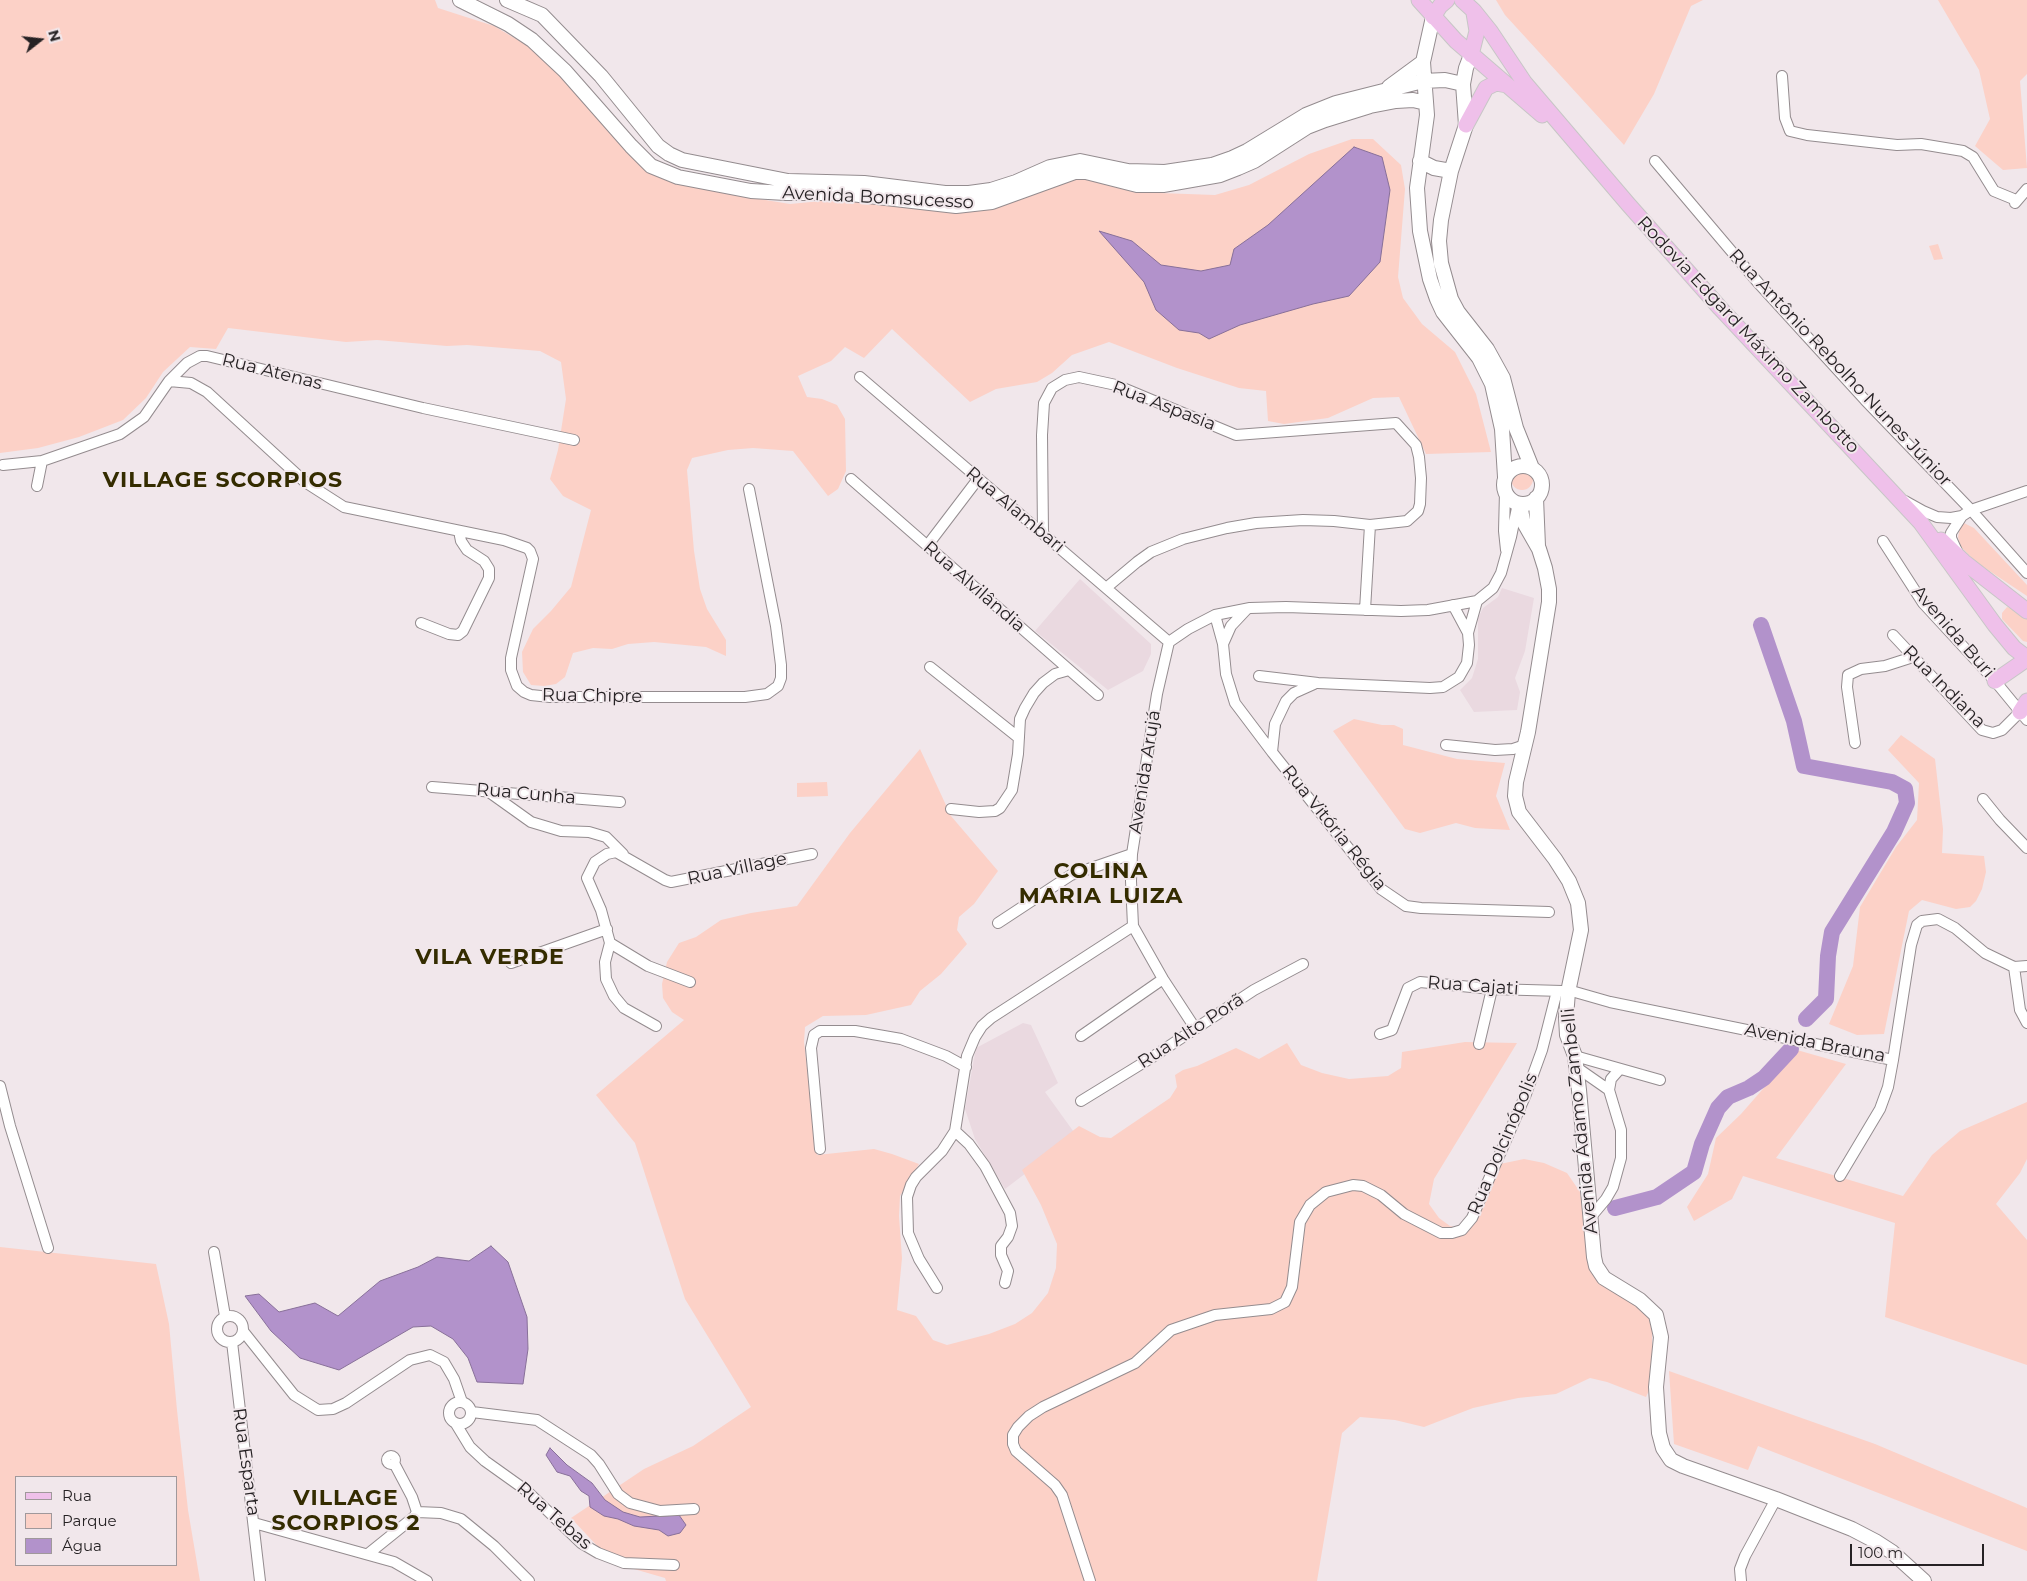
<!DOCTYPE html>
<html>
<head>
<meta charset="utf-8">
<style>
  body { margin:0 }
  #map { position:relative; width:2027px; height:1581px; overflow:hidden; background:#f1e7eb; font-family:Montserrat,sans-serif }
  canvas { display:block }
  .legend { position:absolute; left:15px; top:1476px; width:162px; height:90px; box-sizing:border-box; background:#f1e7eb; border:1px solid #a0989b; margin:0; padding:6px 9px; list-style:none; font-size:15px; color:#262224 }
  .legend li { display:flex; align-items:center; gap:10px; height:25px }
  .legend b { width:25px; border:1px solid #a0989b }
  .north { position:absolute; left:15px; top:15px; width:50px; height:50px; -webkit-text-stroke:4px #f1e7eb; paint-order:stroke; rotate:74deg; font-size:14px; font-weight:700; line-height:20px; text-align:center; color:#262224 }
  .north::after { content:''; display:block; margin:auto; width:18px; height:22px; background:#262224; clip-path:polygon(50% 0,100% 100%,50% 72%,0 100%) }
  .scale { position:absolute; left:1850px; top:1544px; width:134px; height:22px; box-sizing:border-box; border:2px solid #262224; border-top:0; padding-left:6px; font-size:15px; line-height:18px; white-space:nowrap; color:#262224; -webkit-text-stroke:4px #f1e7eb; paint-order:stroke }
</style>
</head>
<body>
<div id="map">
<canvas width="2027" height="1581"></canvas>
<ul class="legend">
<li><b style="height:6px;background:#efc0ea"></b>Rua</li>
<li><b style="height:14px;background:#fcd1c7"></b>Parque</li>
<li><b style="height:14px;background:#b292cb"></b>Água</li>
</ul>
<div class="north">N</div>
<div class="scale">100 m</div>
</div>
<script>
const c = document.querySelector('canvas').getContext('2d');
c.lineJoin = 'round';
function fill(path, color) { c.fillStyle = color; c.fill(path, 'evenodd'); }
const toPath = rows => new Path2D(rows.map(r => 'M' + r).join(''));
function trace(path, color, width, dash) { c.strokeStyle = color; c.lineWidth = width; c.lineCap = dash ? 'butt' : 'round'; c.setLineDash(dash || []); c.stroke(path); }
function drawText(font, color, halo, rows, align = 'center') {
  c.font = font + ' Montserrat,sans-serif'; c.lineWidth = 4; c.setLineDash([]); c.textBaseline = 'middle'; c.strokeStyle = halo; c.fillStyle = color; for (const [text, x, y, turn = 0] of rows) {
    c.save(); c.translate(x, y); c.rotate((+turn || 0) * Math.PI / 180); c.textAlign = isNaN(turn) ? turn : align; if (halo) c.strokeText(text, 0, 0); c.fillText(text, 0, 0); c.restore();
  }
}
fill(toPath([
  [1080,579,1151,644,1151,654,1143,671,1108,690,1035,631],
  [1502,588,1534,598,1525,651,1515,678,1520,692,1517,710,1474,712,1460,690,1472,678,1478,659,1478,618,1483,608,1498,597],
  [1023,1023,1031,1025,1058,1083,1045,1092,1076,1135,1005,1189,975,1139,965,1109,976,1048]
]), '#ead9e0');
fill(toPath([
  [0,0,435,0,438,8,494,26,528,46,554,68,653,173,753,198,790,204,1075,177,1099,180,1132,192,1215,195,1249,185,1309,154,1352,139,1373,139,1401,165,1405,189,1398,277,1403,298,1422,324,1455,352,1476,394,1491,452,1426,454,1399,397,1373,398,1328,418,1284,424,1268,421,1266,391,1239,388,1177,368,1109,342,1072,355,1052,373,1037,382,996,389,970,402,892,329,864,358,845,347,831,361,798,376,807,397,822,399,837,405,845,419,846,471,838,489,828,496,793,451,753,448,728,450,692,458,687,470,694,551,700,589,707,609,726,640,726,656,706,647,654,642,628,644,612,649,593,648,573,653,565,677,556,684,544,686,531,685,523,672,522,652,533,629,551,611,571,587,591,510,563,496,550,479,558,450,566,399,561,362,540,351,467,345,447,346,377,340,346,342,228,328,216,349,190,347,163,372,146,398,123,420,79,437,38,448,0,453],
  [1496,0,1703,0,1691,6,1654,94,1624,145,1505,15],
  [1938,0,2027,0,2027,74,2020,81,2027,168,2003,170,1975,146,1990,119,1979,70],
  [1938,244,1943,259,1934,260,1929,246],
  '1511 479a11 11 0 1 1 22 0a11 11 0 1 1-22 0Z',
  [1964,523,1974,528,2027,585,2027,596,1976,562,1961,547,1958,537,1960,528],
  [2007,607,2017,610,2027,619,2027,642,2023,641,2002,619,2002,613],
  [1354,719,1382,725,1394,725,1403,729,1403,745,1457,759,1505,763,1496,796,1510,830,1475,828,1456,823,1420,833,1405,829,1333,731],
  [1901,735,1935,759,1943,829,1942,853,1984,856,1986,872,1982,889,1976,901,1970,907,1956,909,1922,900,1909,911,1884,1034,1857,1035,1829,1024,1853,966,1860,907,1896,847,1917,820,1919,783,1888,750],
  [920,749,951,816,998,871,974,904,959,917,957,930,967,944,941,974,920,991,911,1005,866,1015,823,1016,805,1027,804,1042,817,1155,874,1149,892,1154,919,1164,900,1196,899,1216,902,1258,897,1310,916,1316,933,1340,947,1345,989,1334,1015,1324,1032,1313,1048,1293,1056,1268,1057,1244,1041,1205,1022,1170,1079,1126,1100,1137,1111,1138,1170,1098,1177,1087,1175,1075,1183,1070,1197,1066,1236,1048,1259,1059,1287,1043,1301,1065,1322,1073,1349,1079,1388,1076,1401,1068,1402,1052,1465,1042,1517,1043,1434,1179,1429,1204,1439,1218,1450,1226,1468,1230,1500,1164,1524,1159,1544,1163,1567,1173,1580,1192,1592,1265,1647,1310,1652,1323,1652,1384,1646,1397,1607,1382,1590,1378,1556,1394,1518,1398,1473,1408,1424,1427,1395,1420,1360,1417,1342,1433,1317,1581,666,1581,665,1578,634,1569,601,1550,571,1518,644,1469,693,1446,751,1407,685,1299,635,1143,596,1095,684,1020,672,1012,663,998,662,984,667,962,679,943,696,937,721,920,751,913,797,906,850,833],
  [827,782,828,796,797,797,797,783],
  [1797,1050,1846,1064,1776,1158,1903,1196,1932,1155,1960,1131,2027,1102,2027,1159,2020,1173,1996,1204,2027,1240,2027,1365,1885,1317,1895,1223,1743,1176,1732,1199,1694,1221,1687,1207,1708,1174,1716,1138,1741,1114],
  [0,1247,156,1264,169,1324,177,1410,188,1510,200,1581,0,1581],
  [16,1477,176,1477,176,1565,16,1565],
  [1669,1371,1875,1444,2027,1508,2027,1551,1758,1446,1748,1470,1674,1444]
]), '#fcd1c7');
const water = toPath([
  [1354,147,1382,157,1390,190,1380,262,1349,296,1313,304,1240,325,1209,339,1199,333,1179,330,1156,310,1144,282,1099,231,1132,241,1161,265,1201,271,1230,265,1234,249,1268,225,1354,147],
  [491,1246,508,1262,527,1317,528,1349,523,1384,477,1382,468,1358,453,1339,431,1326,413,1327,339,1370,300,1358,271,1331,245,1296,259,1294,279,1312,315,1303,338,1316,380,1281,418,1267,437,1257,469,1261,491,1246],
  [550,1448,567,1465,592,1483,605,1500,623,1512,640,1517,679,1515,686,1525,680,1533,668,1536,659,1530,634,1526,618,1519,604,1516,590,1507,589,1496,581,1491,570,1476,557,1472,546,1455,550,1448]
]);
fill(water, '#b292cb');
trace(water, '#887099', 1);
trace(toPath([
  [1761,625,1794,721,1804,766,1892,782,1905,789,1907,803,1894,832,1832,932,1828,956,1826,999,1806,1019],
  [1615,1208,1657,1197,1694,1172,1702,1144,1718,1108,1728,1097,1749,1088,1764,1078,1791,1049]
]), '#b292cb', 16);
const street = toPath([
  [1782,76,1785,118,1790,131,1807,135,1897,145,1921,144,1963,151,1973,157,1994,191,2016,200],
  [1655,161,1760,285,1865,400,1971,510,2027,573],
  [2015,203,2027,189],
  [860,377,1169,642],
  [169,381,191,383,207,392,305,482,344,507,504,540,527,548,530,551,533,559,511,658,511,670,517,686,524,692,531,695,550,697,745,697,767,694,778,686,781,678,781,665,776,626,749,489],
  [3,465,42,461,120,434,144,417,169,381,187,363,200,356,207,356,423,408,574,440],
  [851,479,1098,695],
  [37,486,42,461],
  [1505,492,1504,531,1506,550],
  [1905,501,1923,511,1937,517,1951,518,1962,516],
  [1043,533,1042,435,1044,403,1052,388,1065,380,1079,377,1116,385,1236,435,1396,423,1416,445,1419,457,1421,478,1420,504,1418,511,1407,521,1370,525,1334,521,1303,520,1256,523,1227,528,1183,539,1151,552,1137,562,1106,588],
  [1883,541,1923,603,1995,681,2027,720],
  [927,546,978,479],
  [1957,551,1951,538,1951,533,1962,516,1971,510,2027,491],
  [1453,605,1468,633],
  [1247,609,1231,626,1223,644,1226,674,1235,703,1272,752,1381,889,1406,906,1421,908,1549,912],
  [1365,610,1370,525],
  [1215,615,1223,644],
  [421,623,449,634,458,635,463,631,489,578,489,569,484,561,467,550,461,541,459,531],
  [1893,635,1982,730,1993,733,2002,730,2020,712],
  [930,667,1019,738],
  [1259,676,1318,683,1430,688,1443,687,1459,677,1467,663,1469,645,1468,633,1477,601],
  [1855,743,1847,687,1848,675,1861,669,1885,666,1913,657],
  [1446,745,1495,750,1513,749,1525,745],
  [1272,752,1275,724,1286,701,1294,693,1314,684],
  [432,787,620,802],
  [489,792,531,822,561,831,589,832,606,837,623,854],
  [1983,799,2000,820,2027,848],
  [951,809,979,812,995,811,1000,808,1012,790,1018,754,1020,719,1025,708,1034,693,1043,683,1055,674,1069,670],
  [998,923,1071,875,1132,854],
  [610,943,605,962,606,979,614,996,624,1008,656,1026],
  [511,963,607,929],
  [2014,967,2020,1010,2027,1023],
  [690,982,648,966,610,943,601,910,587,878,595,862,607,854,616,852,665,880,671,882,812,854],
  [1568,990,1610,1002,1893,1060,1911,945,1917,925,1922,921,1938,919,1955,928,1985,953,2014,967,2027,966],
  [1195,1028,1163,979,1133,926,1131,881,1132,854,1157,694,1169,642,1188,629,1215,615,1250,608,1286,607,1401,611,1428,610,1477,601,1493,588,1501,573,1511,537,1518,503],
  [1380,1034,1392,1030,1408,988,1420,982,1492,989,1562,991],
  [1081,1036,1163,979],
  [1479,1044,1492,989],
  [1575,1056,1660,1080],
  [1576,1067,1609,1090],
  [0,1086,10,1126,48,1248],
  [1081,1101,1151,1058,1254,990,1303,964],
  [955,1131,969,1144,985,1166,1010,1213,1012,1226,1008,1237,1001,1246,1001,1255,1008,1271,1005,1283],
  [820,1149,811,1048,814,1035,820,1031,855,1031,901,1039,946,1056,966,1067],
  [1840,1176,1880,1109,1888,1087,1893,1060],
  [1590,1218,1606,1199,1613,1187,1621,1158,1621,1130,1609,1090,1611,1079,1619,1070],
  [214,1252,225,1316],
  [937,1288,919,1259,908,1233,907,1197,911,1185,916,1177,942,1151,955,1131,967,1056,975,1037,982,1026,991,1018,1133,926],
  '217 1329a13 13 0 1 1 26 0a13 13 0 1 1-26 0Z',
  [243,1331,294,1395,318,1410,333,1409,346,1403,410,1360,430,1355,444,1362,454,1379,462,1402],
  [232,1342,260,1581],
  '449 1413a11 11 0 1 1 22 0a11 11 0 1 1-22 0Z',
  [472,1412,537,1420,591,1455,599,1464,618,1494,630,1503,660,1511,694,1509],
  [456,1424,470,1447,485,1461,527,1491,581,1543,598,1553,624,1563,674,1565],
  '387 1460a4 4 0 1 1 8 0a4 4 0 1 1-8 0Z',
  [394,1463,412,1497,417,1512],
  [417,1512,441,1513,461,1519,494,1546,529,1581],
  [254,1523,394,1562,427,1581],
  [368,1554,414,1517,417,1512],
  [1090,1581,1062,1495,1055,1485,1016,1451,1013,1444,1013,1435,1018,1427,1029,1416,1043,1407,1135,1363,1171,1330,1215,1315,1271,1309,1285,1302,1292,1287,1300,1222,1310,1205,1326,1192,1353,1185,1363,1186,1381,1195,1404,1214,1441,1233,1452,1233,1462,1230,1472,1218,1526,1094,1542,1050,1557,991],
  [1741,1581,1740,1569,1745,1556,1776,1499]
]);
const secondary = toPath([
  [460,0,508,24,532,40,565,71,631,146,651,166,678,177,751,191,786,193,842,193,956,206,992,202,1075,172,1086,172,1137,185,1163,185,1220,175,1238,168,1254,161,1307,127,1325,120,1370,106,1396,101,1413,100,1426,103],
  [507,0,542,15,601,76,658,146,669,154,682,160,788,181,864,183,945,193,969,193,991,190,1016,182,1050,167,1080,161,1128,171,1165,172,1212,165,1232,158,1247,151,1306,115,1336,103,1423,81,1445,80,1463,84],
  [1433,17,1423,62,1427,115,1417,188,1420,231,1430,279,1437,299,1443,312,1479,358,1492,384,1502,429,1505,477],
  [1471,55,1466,68,1463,84,1466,125,1451,171,1441,220,1439,241,1441,263,1451,299,1458,312,1487,349,1503,378,1516,428,1532,468],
  [1389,87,1423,62],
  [1420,161,1434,168,1451,171],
  '1504 485a19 19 0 1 1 38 0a19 19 0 1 1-38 0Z',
  [1536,498,1538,546],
  [1520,504,1523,521,1539,549,1545,568,1549,589,1549,602,1528,732,1516,782,1515,796,1519,812,1555,859,1569,881,1578,903,1581,930,1568,992,1566,1017,1567,1035,1575,1056,1579,1090,1594,1257,1596,1266,1604,1278,1640,1300,1656,1315,1661,1337,1656,1387,1659,1433,1663,1448,1671,1460,1683,1466,1776,1499,1852,1529,1875,1541,1892,1552,1924,1581]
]);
const primary = toPath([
  [1419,0,1456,41,1542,115],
  [1462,0,1474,11,1490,31,1524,82,1628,204,1720,308,1921,523,1995,625,2014,648,2027,658],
  [1433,17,1440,6,1447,0],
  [1471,55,1477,31,1474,13],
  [1466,125,1486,88,1496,83,1507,85],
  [1941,540,1964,562,2027,611],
  [1995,681,2027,659],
  [2020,712,2027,701]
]);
trace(street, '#948c8f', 12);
trace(secondary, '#948c8f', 16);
trace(primary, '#c7c6c6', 17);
trace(street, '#fff', 10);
trace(secondary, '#fff', 14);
trace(primary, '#efc0ea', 15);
drawText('18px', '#262224', '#f1e7eb', [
  ["Avenida Bomsucesso",878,198,3],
  ["Rodovia Edgard Máximo Zambotto",1748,335,47],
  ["Rua Antônio Rebolho Nunes Júnior",1840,368,47],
  ["Rua Atenas",272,372,14],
  ["Rua Aspasia",1164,406,21],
  ["Rua Alambari",1015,510,40],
  ["Rua Alvilândia",974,587,41],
  ["Avenida Buri",1953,632,49],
  ["Rua Indiana",1944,687,45],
  ["Rua Chipre",592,696,1],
  ["Avenida Arujá",1145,772,-81],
  ["Rua Cunha",526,794,5],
  ["Rua Vitória Régia",1334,828,51],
  ["Rua Village",737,869,-12],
  ["Rua Cajati",1473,986,4],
  ["Rua Alto Porã",1191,1031,-33],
  ["Avenida Brauna",1815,1043,11],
  ["Avenida Ádamo Zambelli",1580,1121,-96],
  ["Rua Dolcinópolis",1503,1144,-67],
  ["Rua Esparta",246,1462,82],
  ["Rua Tebas",554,1516,41]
]);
c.letterSpacing = '1px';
drawText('bold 22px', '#342c00', '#f1e7eb', [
  ["VILLAGE SCORPIOS",223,481],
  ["COLINA",1101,872],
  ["MARIA LUIZA",1101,897],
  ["VILA VERDE",490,958],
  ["VILLAGE",346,1499],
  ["SCORPIOS 2",346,1524]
]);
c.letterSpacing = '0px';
</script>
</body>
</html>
